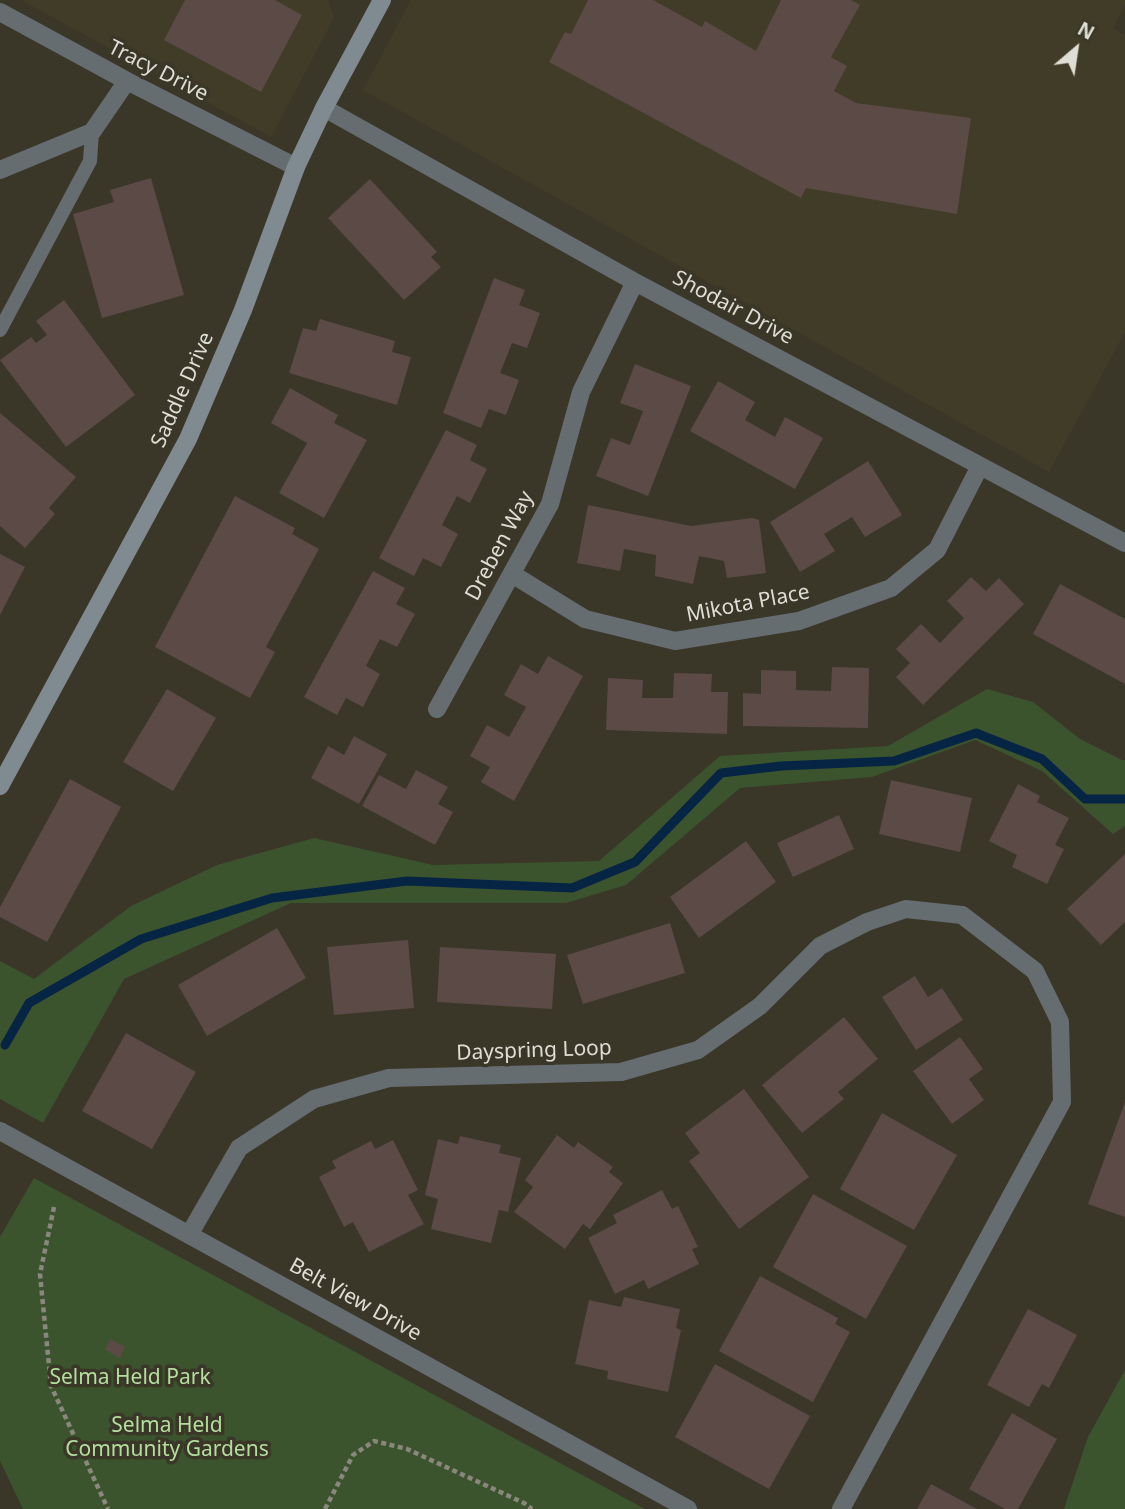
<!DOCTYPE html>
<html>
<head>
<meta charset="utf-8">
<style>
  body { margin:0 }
  #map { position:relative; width:1125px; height:1509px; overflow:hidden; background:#3a3729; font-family:"Noto Sans",sans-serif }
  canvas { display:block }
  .north { position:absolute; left:1041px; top:14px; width:70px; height:70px; -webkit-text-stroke:5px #3a3729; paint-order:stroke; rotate:29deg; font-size:19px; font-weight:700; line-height:28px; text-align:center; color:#dfded5 }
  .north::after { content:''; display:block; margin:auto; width:24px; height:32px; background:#dfded5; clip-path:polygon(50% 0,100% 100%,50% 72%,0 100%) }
</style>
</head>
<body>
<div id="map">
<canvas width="1125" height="1509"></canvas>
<div class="north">N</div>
</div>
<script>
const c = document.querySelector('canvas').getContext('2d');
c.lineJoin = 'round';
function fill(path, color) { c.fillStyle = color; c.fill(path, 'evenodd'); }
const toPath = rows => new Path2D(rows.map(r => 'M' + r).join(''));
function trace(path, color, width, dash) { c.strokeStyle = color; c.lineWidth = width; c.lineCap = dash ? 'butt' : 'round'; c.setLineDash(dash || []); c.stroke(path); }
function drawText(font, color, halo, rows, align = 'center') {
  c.font = font + ' "Noto Sans",sans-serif'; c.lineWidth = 7; c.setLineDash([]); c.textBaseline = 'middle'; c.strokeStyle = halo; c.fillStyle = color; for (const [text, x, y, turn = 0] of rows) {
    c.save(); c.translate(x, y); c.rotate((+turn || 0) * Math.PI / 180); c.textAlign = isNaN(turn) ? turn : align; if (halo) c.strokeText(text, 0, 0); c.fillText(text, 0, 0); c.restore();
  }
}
fill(toPath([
  [21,0,328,0,334,18,271,137],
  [411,0,1125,0,1125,5,1113,28,1125,36,1125,332,1049,472,363,90]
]), '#413c27');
fill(toPath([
  [987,689,1033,702,1080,739,1122,760,1125,760,1125,826,1113,834,1042,771,975,740,872,777,740,788,626,885,566,903,291,903,124,979,43,1123,0,1099,0,961,34,979,131,906,217,865,314,838,433,865,599,861,720,756,888,746],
  [34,1178,645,1509,23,1509,0,1461,0,1237],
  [1125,1370,1125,1509,1064,1509,1088,1437]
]), '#3b542e');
trace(toPath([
  [5,1045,29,1003,141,939,272,898,407,881,572,888,635,862,721,773,781,766,894,761,976,733,1042,759,1085,799,1125,799]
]), '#062544', 9);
fill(toPath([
  [185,0,275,0,302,15,261,92,164,40],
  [588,0,653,0,702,27,705,21,756,51,781,0,851,0,860,5,831,57,847,66,834,91,856,103,971,118,957,214,806,188,801,198,549,62,565,32,571,34],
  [151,178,184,295,102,318,73,214,114,202,110,190],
  [370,179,437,252,431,257,441,267,404,300,328,218],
  [494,278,525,290,519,305,540,313,527,348,512,343,500,373,519,380,506,415,489,409,481,428,443,413],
  [64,300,135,395,66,447,0,360,31,337,36,343,47,335,36,321],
  [320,319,395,341,392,352,411,357,397,405,289,373,303,328,316,331],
  [635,364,691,386,648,496,596,476,611,438,630,445,643,411,620,403],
  [718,381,755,402,745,420,775,437,785,417,823,438,795,489,690,431],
  [290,388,338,415,334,423,367,440,324,518,279,493,307,443,271,423],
  [0,413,76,477,49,508,55,514,25,548,0,526],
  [446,430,477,445,470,460,487,469,470,503,457,496,442,525,458,534,441,567,423,558,414,576,379,558],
  [868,461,902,515,865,537,852,517,824,534,835,551,800,572,770,522],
  [235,496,295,528,292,534,319,549,266,647,275,652,250,698,155,647],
  [588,505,691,526,752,518,759,520,766,573,727,578,724,561,699,556,693,584,655,576,656,555,624,549,620,571,577,563],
  [0,554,25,567,0,615],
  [373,571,405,588,396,604,415,614,397,647,380,639,366,666,380,674,363,707,346,698,337,715,304,697],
  [971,577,986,591,999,578,1024,604,923,705,896,677,910,663,896,649,921,624,940,643,964,618,947,601],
  [1060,584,1125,619,1125,684,1033,634],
  [548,656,583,676,514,801,481,782,490,767,470,756,487,725,509,737,526,707,504,695,521,664,538,674],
  [832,667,869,668,868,728,743,726,743,693,761,694,761,670,796,671,796,690,831,691],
  [674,673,712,674,711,692,728,692,727,734,606,730,608,678,643,680,642,698,673,698],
  [167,689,216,718,173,791,123,762],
  [354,736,387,754,359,804,311,778,328,746,344,755],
  [416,770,448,787,438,804,453,812,435,845,362,806,379,775,406,789],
  [70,779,121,807,47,942,0,917,0,907],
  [891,780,972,798,960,852,879,834],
  [1018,784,1040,796,1037,802,1069,818,1055,845,1064,849,1047,884,1012,867,1017,855,989,841],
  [839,815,854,849,793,877,777,843],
  [746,841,776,882,699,938,670,897],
  [1125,854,1125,922,1101,945,1067,909],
  [670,923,685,973,583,1004,567,955],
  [277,928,306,978,207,1036,178,985],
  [408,940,414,1008,334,1015,327,947],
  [440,947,556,954,552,1009,437,1002],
  [915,976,928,997,942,988,963,1020,916,1050,882,997],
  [844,1017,878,1059,838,1092,844,1099,802,1133,762,1085],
  [126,1033,196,1072,152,1149,82,1111],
  [960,1037,983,1069,969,1079,984,1100,952,1124,913,1071],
  [744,1089,809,1177,739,1229,689,1161,700,1153,685,1133],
  [1125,1102,1125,1217,1088,1204],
  [882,1113,957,1155,914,1230,840,1189],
  [557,1135,574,1148,578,1142,613,1167,609,1172,623,1183,590,1229,583,1224,565,1249,514,1212,533,1187,525,1180],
  [460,1136,501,1145,499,1153,521,1158,508,1212,499,1210,491,1243,431,1229,438,1199,425,1195,438,1139,458,1144],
  [393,1140,418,1190,408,1195,424,1224,369,1252,353,1222,344,1227,319,1177,336,1168,332,1161,371,1141,375,1149],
  [662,1190,672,1209,678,1206,698,1247,692,1249,699,1264,648,1289,644,1280,615,1294,588,1238,617,1223,613,1215],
  [813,1194,907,1246,866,1319,773,1267],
  [760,1276,838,1318,835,1324,850,1332,813,1402,719,1351],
  [624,1297,680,1309,676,1328,681,1330,668,1392,607,1379,608,1371,575,1364,589,1300,621,1307],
  [1028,1309,1077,1335,1049,1388,1042,1384,1029,1407,987,1385],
  [110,1339,125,1347,120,1358,105,1350],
  [715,1364,810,1416,769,1489,675,1437],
  [1012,1413,1057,1439,1018,1509,1005,1509,969,1489],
  [931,1484,977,1509,917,1509]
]), '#5b4a46');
trace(toPath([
  [54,1207,40,1274,51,1386,108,1509],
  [325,1509,353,1455,374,1441,407,1449,524,1503,532,1509]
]), '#8a887d', 4.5, [5, 3.5]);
trace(toPath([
  [0,330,90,161,92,132]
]), '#666d71', 14);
trace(toPath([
  [0,12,127,81,296,167],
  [324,108,635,282,1125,543],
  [0,170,92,132,127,81],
  [512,574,585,619,675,641,799,621,891,588,937,550,980,466],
  [437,709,550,504,581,392,635,282],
  [0,1131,688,1509],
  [189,1235,239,1148,314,1099,389,1078,621,1072,698,1050,760,1006,820,946,867,922,906,909,962,915,1035,971,1060,1022,1062,1102,841,1509]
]), '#666d71', 18);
trace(toPath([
  [0,786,188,439,243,310,296,167,324,108,382,0]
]), '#7f8a91', 18);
drawText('21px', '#dfded5', '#3a3729', [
  ["Tracy Drive",158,71,27],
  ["Shodair Drive",733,308,28],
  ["Saddle Drive",183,390,-66],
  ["Dreben Way",500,546,-62],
  ["Mikota Place",748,604,-11],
  ["Dayspring Loop",534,1051,-2],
  ["Belt View Drive",355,1300,29]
]);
drawText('21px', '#b3de9d', '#3a3729', [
  ["Selma Held Park",130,1378],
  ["Selma Held",167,1426],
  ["Community Gardens",167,1450]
]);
</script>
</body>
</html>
